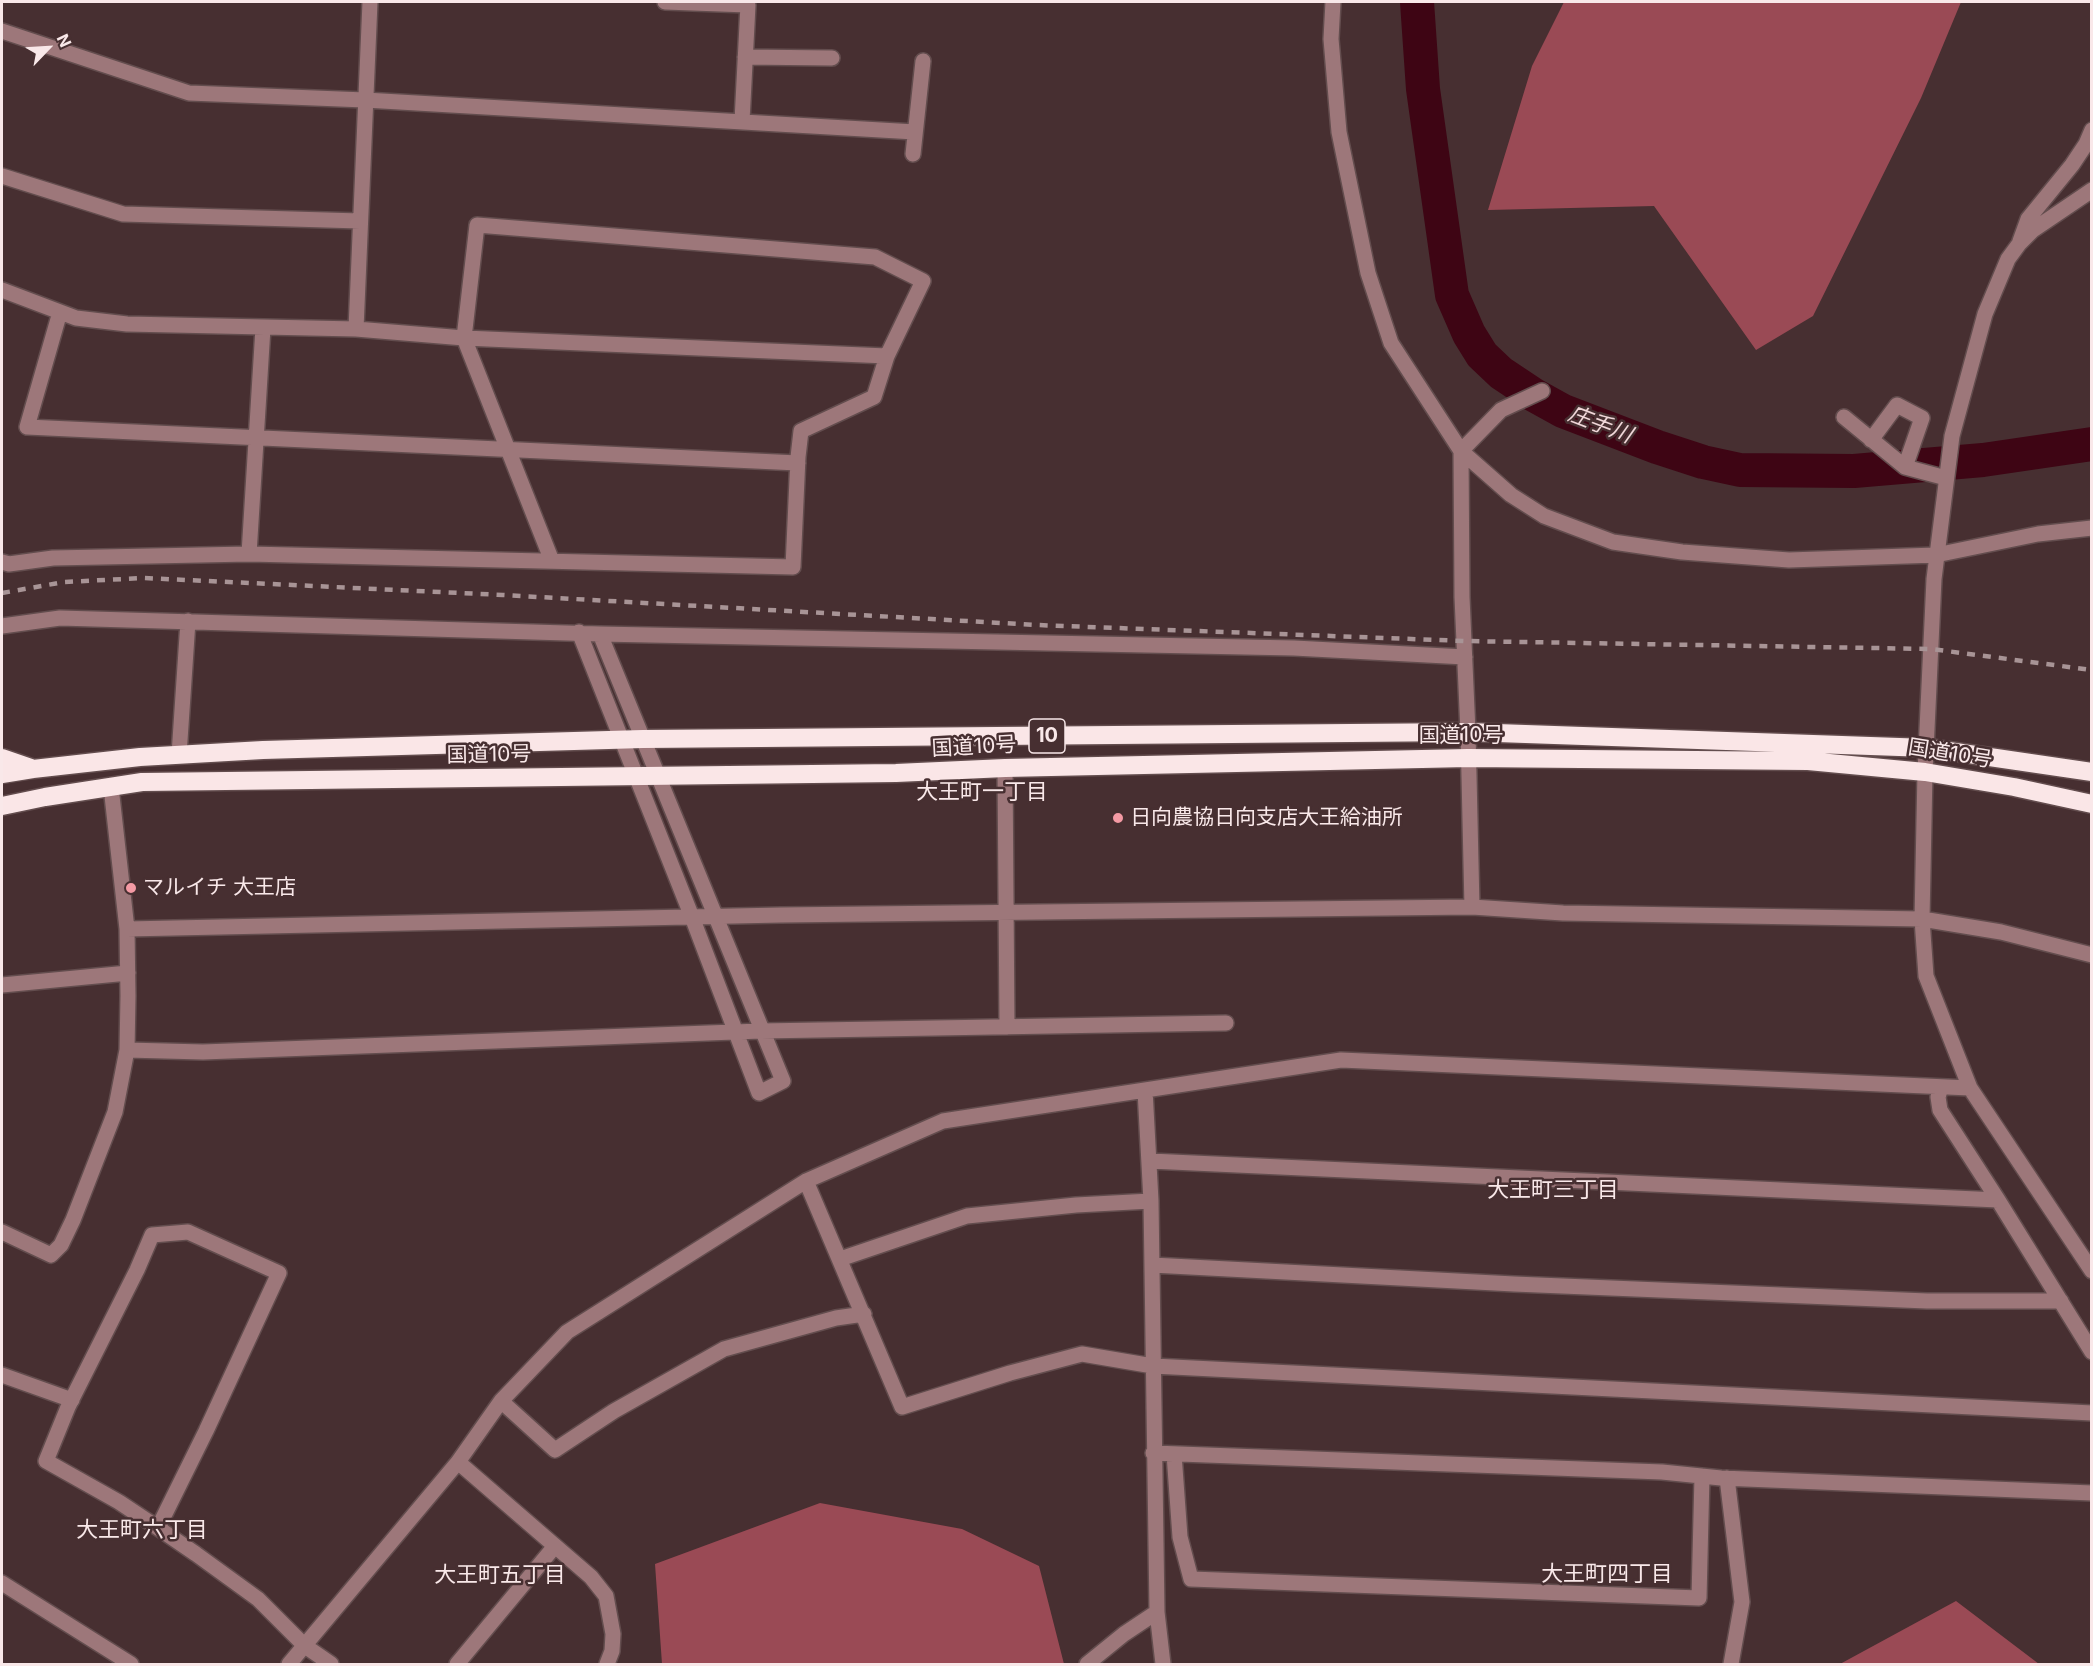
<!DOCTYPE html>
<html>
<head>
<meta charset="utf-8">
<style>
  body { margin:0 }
  #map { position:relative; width:2093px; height:1666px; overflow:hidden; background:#472f31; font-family:Inter,sans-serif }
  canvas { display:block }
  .frame { position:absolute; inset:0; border:3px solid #f9e8e9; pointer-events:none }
  .north { position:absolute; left:18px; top:18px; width:60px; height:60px; -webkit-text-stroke:4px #472f31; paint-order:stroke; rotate:65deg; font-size:16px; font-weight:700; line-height:24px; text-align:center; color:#f9e8e9 }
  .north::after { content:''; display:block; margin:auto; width:21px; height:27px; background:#f9e8e9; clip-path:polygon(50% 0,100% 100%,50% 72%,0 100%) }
</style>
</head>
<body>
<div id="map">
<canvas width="2093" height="1666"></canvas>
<div class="frame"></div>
<div class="north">N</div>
</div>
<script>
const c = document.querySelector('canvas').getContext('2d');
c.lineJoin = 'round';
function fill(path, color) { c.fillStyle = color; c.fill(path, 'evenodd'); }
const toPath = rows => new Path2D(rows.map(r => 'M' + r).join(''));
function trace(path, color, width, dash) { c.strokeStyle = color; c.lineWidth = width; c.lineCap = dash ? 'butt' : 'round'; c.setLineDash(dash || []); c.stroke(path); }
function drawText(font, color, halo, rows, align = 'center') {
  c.font = font + ' Inter,"Noto Sans JP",sans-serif'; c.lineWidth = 5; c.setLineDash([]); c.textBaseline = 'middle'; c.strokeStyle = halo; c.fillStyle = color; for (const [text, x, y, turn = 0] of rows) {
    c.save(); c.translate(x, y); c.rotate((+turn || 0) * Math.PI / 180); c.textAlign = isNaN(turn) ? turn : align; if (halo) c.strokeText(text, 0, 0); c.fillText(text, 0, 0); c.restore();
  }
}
fill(toPath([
  [1564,2,1961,2,1921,98,1813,316,1756,350,1654,206,1488,210,1532,66],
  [820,1503,962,1529,1039,1566,1064,1664,662,1664,655,1564],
  [1956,1601,2039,1664,1839,1664,1840,1664]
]), '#9a4a55');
trace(toPath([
  [1417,2,1423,89,1452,295,1469,334,1482,355,1501,373,1534,395,1563,411,1657,447,1703,462,1740,470,1854,471,1983,460,2092,444]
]), '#3e0514', 34);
const minor = toPath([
  [665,2,748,5,742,121],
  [1333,2,1331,39,1339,132,1368,273,1391,343,1461,451,1511,495,1544,516,1613,542,1682,552,1789,560,1936,555,2038,534,2092,528],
  [2,31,189,93,365,100,915,132],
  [745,57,832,58],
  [913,154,923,61],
  [2,176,123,214,360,221],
  [2092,190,2033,230,2019,244,2008,259,1985,314,1952,436,1934,579,1925,772,1922,919,1926,976,1970,1088,2092,1271],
  [2020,241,2028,219,2072,165,2086,144,2092,130],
  [2,290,76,318,127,324,356,329,464,338,887,356,874,397,801,431,798,457,793,567,249,554,53,558,9,564,2,562],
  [60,312,27,427,798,463],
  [356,329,370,2],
  [1844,417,1905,467,1946,478],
  [1871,440,1897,405,1922,418,1905,467],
  [249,554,263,328],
  [552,561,464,338,477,225,875,257,923,281,887,356],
  [2,626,60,618,600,634,1294,648,1465,657],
  [579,632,692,917,759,1093,783,1081,600,634],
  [179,755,188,621],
  [1005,768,1007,1027],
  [1472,907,1468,732,1462,597,1461,451,1501,410,1542,391],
  [127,929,781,915,1472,907,1563,913,1922,919,2001,932,2092,955],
  [2,985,128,973],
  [127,1050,203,1052,761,1031,1226,1023],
  [1941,1087,1938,1097,1940,1110,1998,1200,2092,1352],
  [1145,1090,1151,1201,1157,1612,1163,1664],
  [1150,1161,1998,1200],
  [806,1181,902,1407,1010,1373,1082,1354,1153,1366,2092,1413],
  [2,1232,51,1255,61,1245,73,1220,115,1112,127,1050,128,996,127,929,111,787],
  [840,1259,967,1216,1076,1205,1151,1201],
  [1152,1265,1514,1284,1927,1301,2061,1301],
  [2,1375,72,1400],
  [501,1401,555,1450,614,1411,724,1349,836,1318,864,1314],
  [1153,1453,1662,1472,1721,1478,2092,1493],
  [1174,1454,1180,1537,1191,1579,1699,1598,1702,1476],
  [458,1462,591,1577,606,1596,613,1634,612,1651,607,1664],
  [1727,1478,1742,1602,1731,1664],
  [158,1528,206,1431,279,1273,188,1232,152,1235,137,1270,68,1407,46,1461,119,1502,158,1528,196,1554,258,1599,305,1646,331,1664],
  [2,1583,131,1664],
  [289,1664,458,1462,501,1401,567,1332,806,1181,943,1121,1341,1060,1970,1088],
  [457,1664,555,1546],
  [1087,1664,1124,1634,1157,1612]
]);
const highway = toPath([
  [2,758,31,768],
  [2,774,33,769,140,757,263,750,643,739,1468,732,1928,748,2092,772],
  [2,806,45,797,142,782,896,773,1005,768,1468,758,1808,761,1925,772,2014,787,2092,804]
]);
trace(minor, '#634d4e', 18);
trace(highway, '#634d4e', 21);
trace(minor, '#9d777a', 15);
trace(highway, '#fae6e7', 18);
trace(toPath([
  [2,593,64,582,144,578,503,595,1037,625,1465,641,1931,649,2092,670]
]), '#a89496', 4.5, [8, 8]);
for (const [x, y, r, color] of [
  [1118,818,6,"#f49aa4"],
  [131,888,6,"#f49aa4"]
]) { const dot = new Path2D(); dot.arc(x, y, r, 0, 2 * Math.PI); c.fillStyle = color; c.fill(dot); trace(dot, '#472f31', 2); }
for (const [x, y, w] of [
  [1047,736,36]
]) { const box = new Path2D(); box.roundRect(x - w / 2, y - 17, w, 34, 4.5); c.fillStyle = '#472f31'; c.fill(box); trace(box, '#f9e8e9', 1.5); }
drawText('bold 20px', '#f9e8e9', null, [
  ["10",1047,736]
]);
drawText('21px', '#f9e8e9', '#472f31', [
  ["国道10号",1461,736],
  ["国道10号",974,747,-3],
  ["国道10号",1950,754,9],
  ["国道10号",489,755,-1]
]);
drawText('21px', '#f9e8e9', '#472f31', [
  ["日向農協日向支店大王給油所",1130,818],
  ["マルイチ 大王店",143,888]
], 'left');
drawText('italic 22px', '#f0d7d9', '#472f31', [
  ["庄手川",1600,425,21]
]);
drawText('22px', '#f9e8e9', '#472f31', [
  ["大王町一丁目",982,792],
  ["大王町三丁目",1553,1190],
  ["大王町六丁目",142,1530],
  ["大王町四丁目",1607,1574],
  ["大王町五丁目",500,1575]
]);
</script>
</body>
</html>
